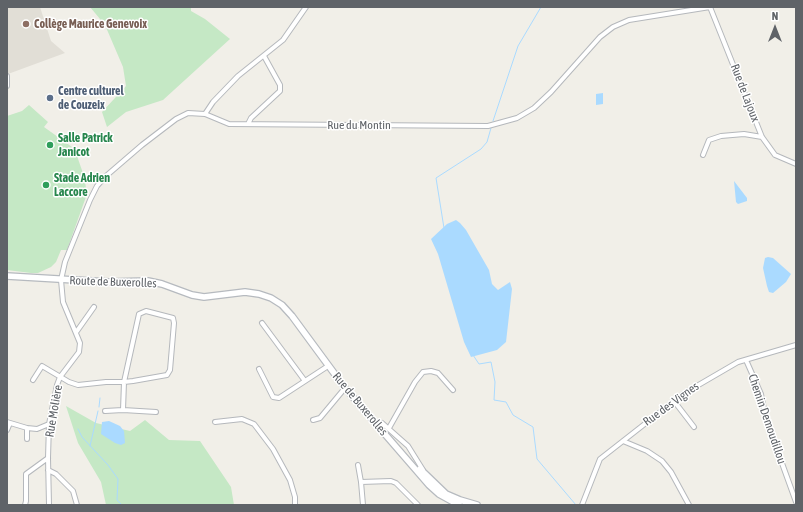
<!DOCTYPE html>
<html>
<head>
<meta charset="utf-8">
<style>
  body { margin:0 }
  #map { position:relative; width:803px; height:512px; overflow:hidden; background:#f1efe8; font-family:"Asap Condensed",sans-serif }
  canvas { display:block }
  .frame { position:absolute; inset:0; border:8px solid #5f6368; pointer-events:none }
  .north { position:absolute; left:755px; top:8px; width:40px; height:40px; -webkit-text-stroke:3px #fff; paint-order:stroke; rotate:0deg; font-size:11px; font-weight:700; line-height:16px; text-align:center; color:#5f6368 }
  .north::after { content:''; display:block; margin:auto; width:14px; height:18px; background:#5f6368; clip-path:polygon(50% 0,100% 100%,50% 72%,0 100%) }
</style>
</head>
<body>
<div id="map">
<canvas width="803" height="512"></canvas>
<div class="frame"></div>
<div class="north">N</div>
</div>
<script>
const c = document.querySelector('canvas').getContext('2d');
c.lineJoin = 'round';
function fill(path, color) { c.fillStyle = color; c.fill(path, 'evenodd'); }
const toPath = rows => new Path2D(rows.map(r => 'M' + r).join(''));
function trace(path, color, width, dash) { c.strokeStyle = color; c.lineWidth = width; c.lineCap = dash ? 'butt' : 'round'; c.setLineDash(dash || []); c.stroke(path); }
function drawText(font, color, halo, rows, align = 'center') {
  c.font = font + ' "Asap Condensed",sans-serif'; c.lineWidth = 3; c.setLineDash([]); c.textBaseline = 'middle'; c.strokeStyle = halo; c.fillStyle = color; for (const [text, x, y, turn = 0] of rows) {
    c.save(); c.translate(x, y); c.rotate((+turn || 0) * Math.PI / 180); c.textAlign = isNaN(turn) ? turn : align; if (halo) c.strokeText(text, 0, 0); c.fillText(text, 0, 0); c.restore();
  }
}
fill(toPath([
  [7,7,40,7,51,41,65,53,8,74]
]), '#e1ded6');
fill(toPath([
  [90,7,191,7,191,11,205,19,230,39,163,100,126,112,107,127,102,112,126,86,123,67,105,25],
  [29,105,48,122,44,127,79,152,77,156,84,176,87,194,67,250,61,250,56,262,51,267,38,273,31,273,7,270,7,116,22,111],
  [66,406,96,423,130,431,145,420,169,440,200,441,231,487,234,505,106,505,101,482,78,443]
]), '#c5e8c5');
fill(toPath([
  [603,93,603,104,596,105,596,94],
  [734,181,747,198,747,201,738,204,736,202],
  [456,220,460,223,466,230,489,270,492,284,498,290,510,282,512,289,506,342,497,350,471,357,464,342,438,254,431,239,447,224],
  [768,257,773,258,791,274,786,282,773,293,769,292,767,286,763,268,765,258],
  [109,421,120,426,124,431,125,443,121,445,115,443,101,434,102,422]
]), '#aadaff');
trace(toPath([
  [493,121,518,46,541,7],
  [444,228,436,178,481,149,487,142,491,128],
  [473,355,479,364,491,362,495,382,494,400,506,402,513,415,533,427,537,459,576,505],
  [99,407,100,398],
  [78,429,82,437,108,465,118,479,117,500,122,505],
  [90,446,98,411]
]), '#aadaff', 1);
const street = toPath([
  [710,7,762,137,775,155,796,164],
  [7,76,7,86],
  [205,114,213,102,238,76,283,40,306,7],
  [248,124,251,118,280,91,280,85,264,56],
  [703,155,709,140,721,136,744,134,762,137],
  [262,323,305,381],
  [77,331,94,307],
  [746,360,761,394,766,419,796,502],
  [259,369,273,397,279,398,328,366],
  [33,380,42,366,69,382,78,385,106,382,124,382,133,381,167,375,170,370,174,323,173,318,146,311,139,314,124,382,123,410],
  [674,401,694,427],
  [105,411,123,410,156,412],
  [313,420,320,418,345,388],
  [7,422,27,428],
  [215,422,242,419,254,424,273,449,290,480,295,497,295,505],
  [382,423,408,446,423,470],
  [389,428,415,382,423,372,431,371,438,373,453,390],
  [7,430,10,423],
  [27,439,27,428,37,429,49,424],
  [623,441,647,451,662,461,671,472,689,505],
  [358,465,361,482],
  [48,470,56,474,73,491,77,505],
  [25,505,26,501,26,474,48,458],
  [49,505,48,458,49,424,57,385,60,377,79,352,80,343,63,302,61,280,65,262,90,200,97,186,106,176,142,145,176,119,188,113,205,114,229,124,488,126,517,118,534,108,551,92,600,37,613,27,629,20,710,7],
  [363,505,361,482,391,481,396,483,418,505],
  [582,505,600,459,683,394,738,362,796,345]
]);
const secondary = toPath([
  [7,276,109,282,148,281,162,284,192,295,204,297,245,292,259,294,271,298,282,305,292,316,345,388,429,485,439,494,459,505],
  [420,469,446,494,460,500,477,505]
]);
trace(street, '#b5b8bc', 6);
trace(secondary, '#b6babf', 8);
trace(street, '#fff', 4);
trace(secondary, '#fff', 5.5);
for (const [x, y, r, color] of [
  [26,24,4,"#8d6e63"],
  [50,98,4,"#5c6f8a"],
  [50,145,4,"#2e9e5b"],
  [46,185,4,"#2e9e5b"]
]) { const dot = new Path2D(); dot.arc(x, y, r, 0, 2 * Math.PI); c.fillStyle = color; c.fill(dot); trace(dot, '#fff', 1.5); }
drawText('bold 12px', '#785e54', '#fff', [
  ["Collège Maurice Genevoix",34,24]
], 'left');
drawText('bold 12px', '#4e5e75', '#fff', [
  ["Centre culturel",58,91],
  ["de Couzeix",58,105]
], 'left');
drawText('12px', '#5f6368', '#fff', [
  ["Rue de Lajoux",745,93,69],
  ["Rue du Montin",359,125],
  ["Route de Buxerolles",113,282,2],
  ["Rue de Buxerolles",360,404,50],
  ["Rue des Vignes",671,404,-36],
  ["Rue Molière",54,411,-80],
  ["Chemin Demoudillou",767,419,71]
]);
drawText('bold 12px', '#27864d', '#fff', [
  ["Salle Patrick",58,138],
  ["Janicot",58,152],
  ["Stade Adrien",54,178],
  ["Laccore",54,192]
], 'left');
</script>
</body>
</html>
